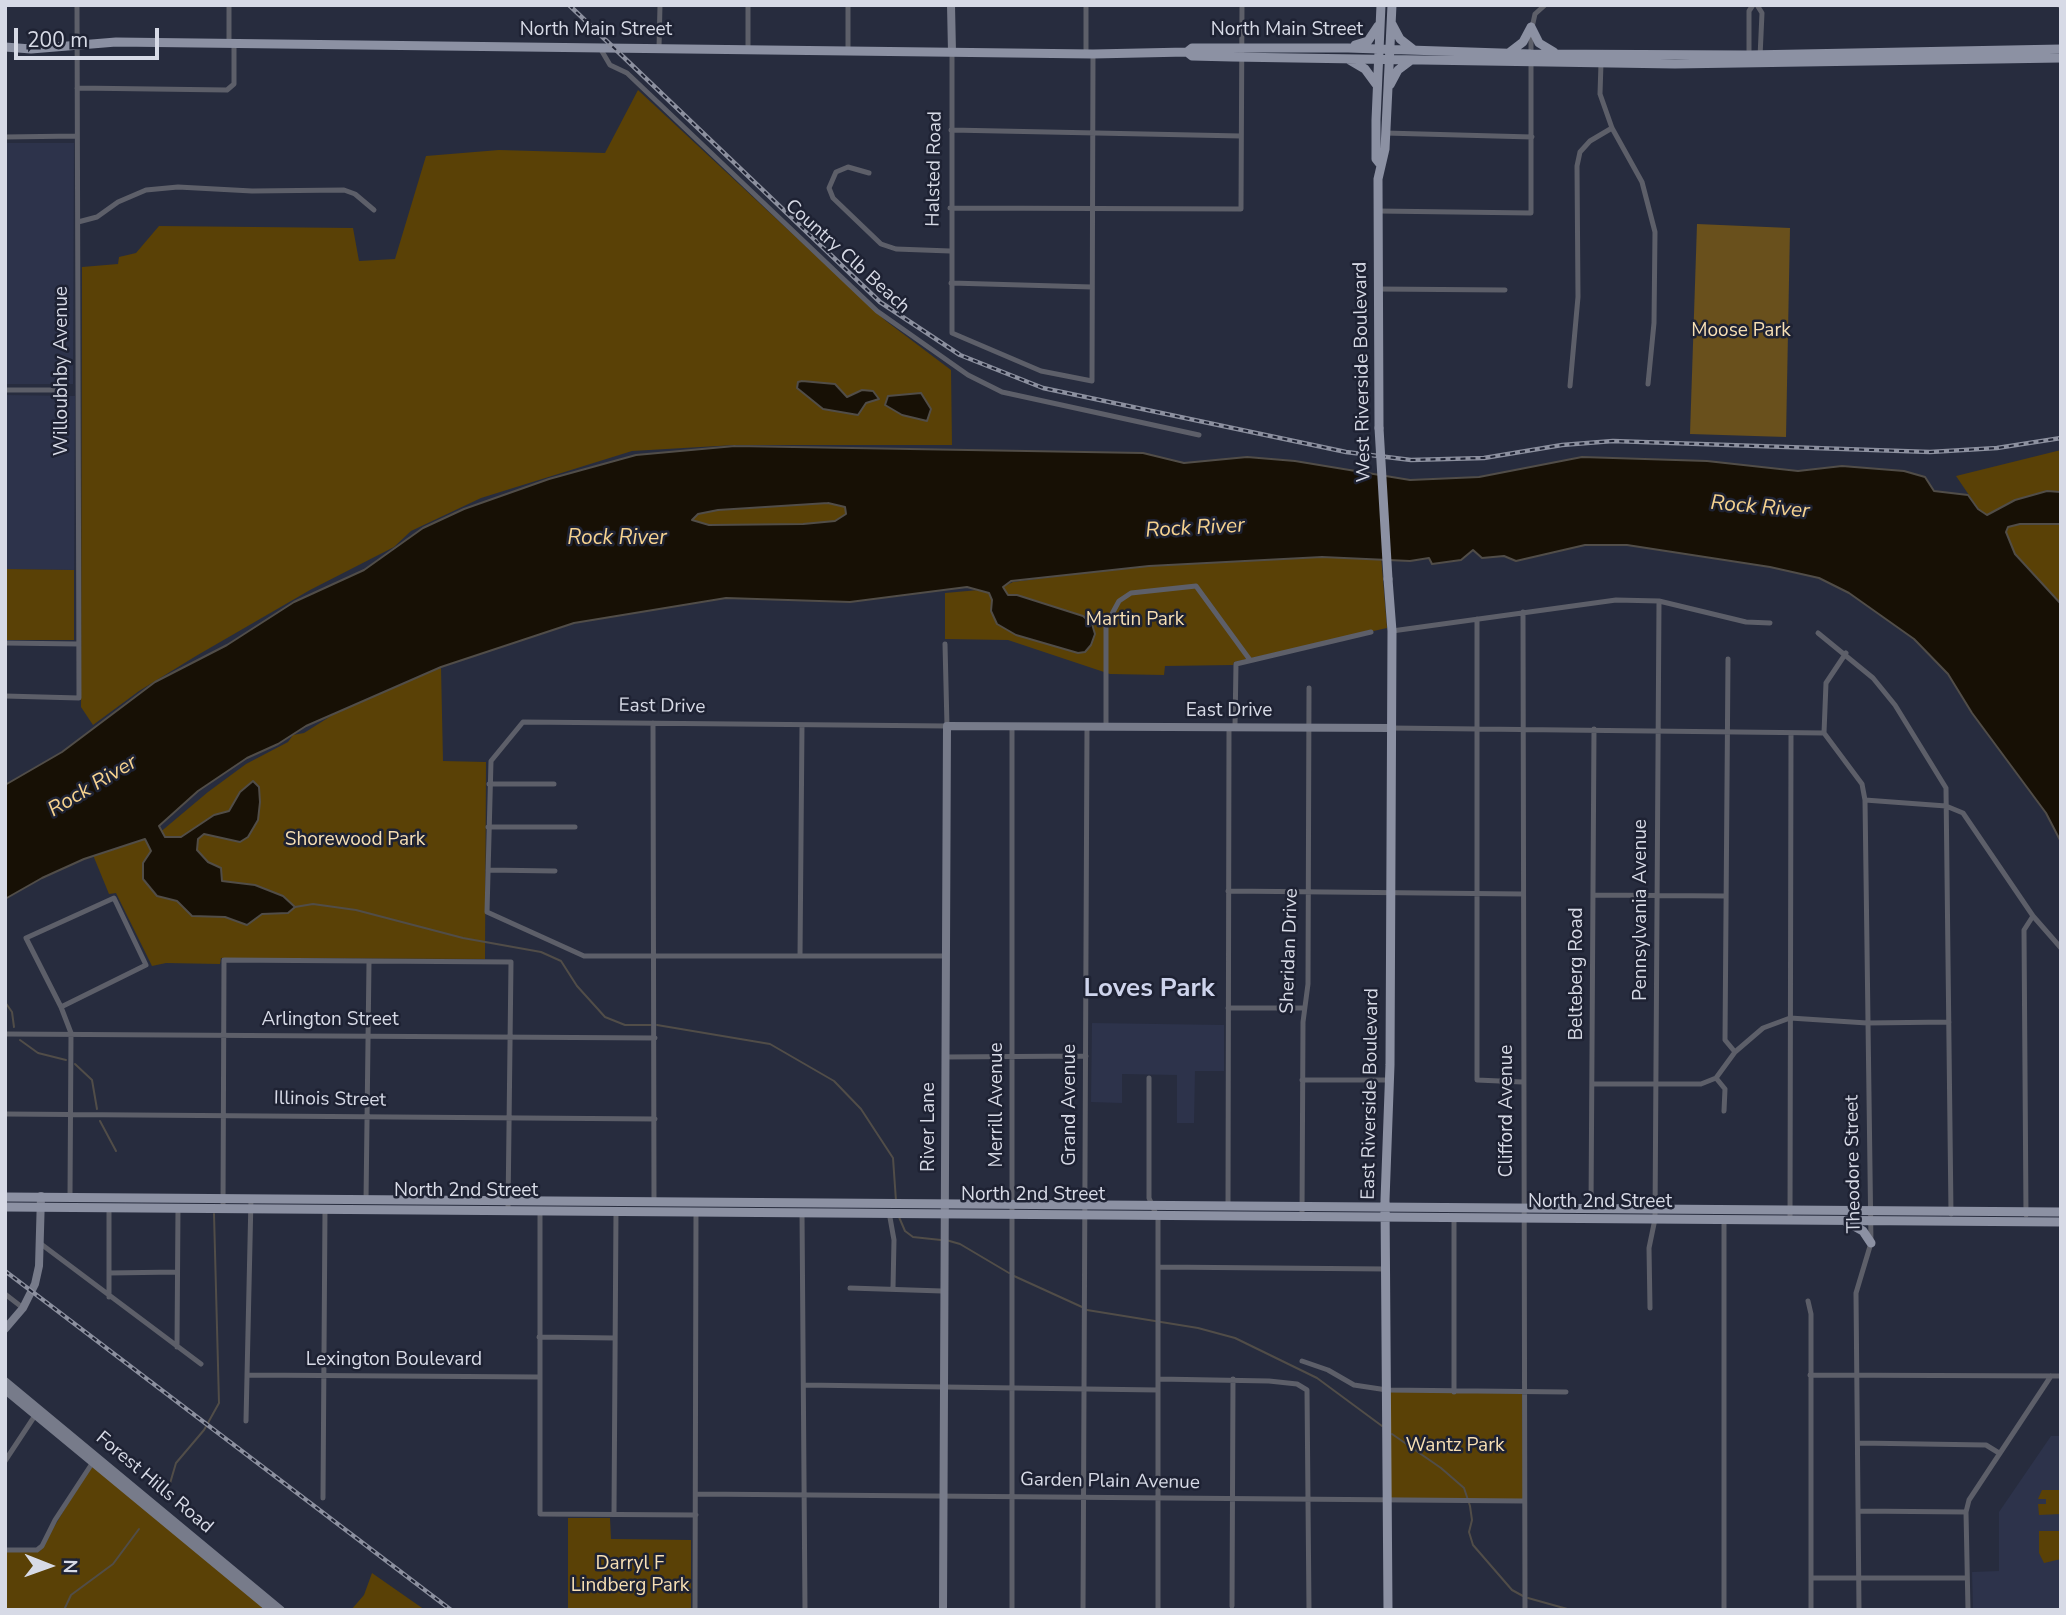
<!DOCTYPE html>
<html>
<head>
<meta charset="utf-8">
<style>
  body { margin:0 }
  #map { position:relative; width:2066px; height:1615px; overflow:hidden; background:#272c3e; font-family:"Nunito Sans",sans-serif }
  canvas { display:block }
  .frame { position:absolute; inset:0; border:7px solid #d7dae6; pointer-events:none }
  .north { position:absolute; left:14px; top:1531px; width:70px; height:70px; -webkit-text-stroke:5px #1e2233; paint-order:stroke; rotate:91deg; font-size:19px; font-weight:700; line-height:28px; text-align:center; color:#d7dae6 }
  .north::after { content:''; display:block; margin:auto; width:24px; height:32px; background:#d7dae6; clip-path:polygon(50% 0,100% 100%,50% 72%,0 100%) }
  .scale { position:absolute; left:14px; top:28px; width:145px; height:32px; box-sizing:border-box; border:4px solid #d7dae6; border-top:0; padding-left:9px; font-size:21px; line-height:24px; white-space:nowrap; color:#d7dae6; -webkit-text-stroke:5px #1e2233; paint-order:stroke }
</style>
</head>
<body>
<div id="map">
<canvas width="2066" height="1615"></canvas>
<div class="frame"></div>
<div class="north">N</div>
<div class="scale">200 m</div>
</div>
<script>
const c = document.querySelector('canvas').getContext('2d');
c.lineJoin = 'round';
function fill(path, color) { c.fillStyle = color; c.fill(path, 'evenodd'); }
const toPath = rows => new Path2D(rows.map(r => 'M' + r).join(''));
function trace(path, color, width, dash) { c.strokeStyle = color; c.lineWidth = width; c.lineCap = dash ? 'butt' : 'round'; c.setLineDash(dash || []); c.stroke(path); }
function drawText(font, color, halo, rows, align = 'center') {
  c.font = font + ' "Nunito Sans",sans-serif'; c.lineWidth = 5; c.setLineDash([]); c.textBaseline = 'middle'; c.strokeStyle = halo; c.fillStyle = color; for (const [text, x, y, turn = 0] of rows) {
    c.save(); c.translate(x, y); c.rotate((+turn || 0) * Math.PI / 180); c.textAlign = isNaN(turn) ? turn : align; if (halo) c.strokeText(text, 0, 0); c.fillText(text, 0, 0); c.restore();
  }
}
fill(toPath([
  [5,143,74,143,73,384,5,384],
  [5,395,75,396,74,570,5,569],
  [1092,1023,1224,1025,1224,1071,1195,1071,1194,1123,1177,1123,1177,1075,1122,1074,1122,1103,1091,1102],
  [2051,1436,2061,1436,2061,1610,1973,1610,1972,1572,1999,1571,1999,1512]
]), '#2d334b');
fill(toPath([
  [638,90,886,321,951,370,952,445,735,445,632,451,481,498,411,531,394,547,310,590,196,656,139,691,93,725,81,707,82,267,118,264,119,257,136,253,159,226,353,228,359,261,395,259,426,156,499,150,605,153],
  [2061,450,2061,630,1956,476],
  [828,503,845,507,846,514,835,521,803,524,709,525,692,520,698,514,718,510],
  [1285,556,1381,556,1387,628,1234,662,1233,665,1165,666,1164,675,1110,674,1008,640,945,639,945,593,1001,588,1013,582,1146,565],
  [5,569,74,570,74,640,5,640],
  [441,667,443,761,486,762,485,959,221,958,220,964,166,963,152,966,116,893,109,894,93,855,158,834,208,792,246,764,288,742,293,735,304,733,369,692],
  [1387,1390,1522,1393,1524,1501,1387,1499],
  [91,1464,268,1610,5,1610,5,1550,40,1551],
  [2042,1490,2061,1490,2061,1514,2039,1515,2038,1504,2046,1504,2046,1499,2038,1499],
  [568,1518,610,1518,611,1539,691,1540,691,1610,568,1610],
  [2039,1531,2061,1531,2061,1559,2044,1563,2039,1553],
  [372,1573,425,1610,351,1610,364,1595]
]), '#5a4106');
fill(toPath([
  [1697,224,1790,228,1786,437,1690,434]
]), '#69501c');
const water = toPath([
  [802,381,835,384,847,397,862,390,873,391,879,399,866,403,858,415,823,409,797,388,798,382,802,381],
  [921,393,931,409,927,421,902,415,885,405,888,396,921,393],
  [735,446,1143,453,1184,463,1247,457,1295,461,1410,480,1479,477,1582,457,1707,461,1798,471,1842,466,1904,471,1925,477,1934,491,1968,495,1978,509,1987,515,2015,500,2047,491,2061,492,2061,524,2020,524,2008,527,2006,532,2015,554,2061,604,2061,842,2046,813,1972,713,1948,674,1914,639,1849,593,1819,578,1770,567,1627,545,1585,545,1516,561,1504,556,1482,558,1473,550,1461,560,1432,564,1429,558,1410,561,1322,557,1149,566,1011,581,1003,587,1008,595,1017,595,1083,616,1092,624,1095,634,1091,645,1085,652,1078,653,1016,635,997,624,991,611,992,600,989,593,967,587,850,602,726,598,574,623,441,667,306,726,278,744,247,758,198,791,159,826,165,837,181,837,214,815,229,811,240,792,253,781,259,787,260,802,258,820,248,837,240,842,204,834,198,839,197,850,208,862,221,868,222,881,255,885,283,896,295,907,288,913,262,914,247,925,225,917,192,916,177,901,157,896,143,879,143,863,151,851,145,839,84,859,42,878,5,899,5,785,62,752,155,682,227,645,294,602,364,570,423,528,464,509,549,479,636,455,735,446],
  [828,503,845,507,846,514,835,521,803,524,709,525,692,520,698,514,718,510,828,503]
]);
fill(water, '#171005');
trace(water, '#514d48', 2);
trace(toPath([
  [295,907,313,904,356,910,463,938,541,952,561,961,577,986,605,1017,625,1025,651,1025],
  [5,1002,12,1012,14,1027],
  [657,1025,770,1044,834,1081,861,1109,893,1158,896,1201],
  [20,1040,38,1053,66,1060],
  [75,1064,92,1080,97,1109],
  [100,1121,116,1151],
  [899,1217,905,1231,913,1237,941,1240],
  [946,1240,960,1244,1009,1273],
  [1014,1276,1082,1307],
  [1087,1310,1198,1328,1235,1338,1317,1378,1382,1426],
  [1392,1434,1441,1468,1464,1488,1470,1506,1472,1520,1469,1532,1473,1545,1512,1590,1523,1596],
  [166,1497,176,1463,204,1430,219,1403,214,1214],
  [1528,1598,1571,1610],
  [64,1610,71,1595,113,1564,139,1529]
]), '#514d48', 2);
trace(toPath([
  [748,5,748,49],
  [848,5,848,50],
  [1086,5,1086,54],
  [1757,5,1762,13,1760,57],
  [2059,5,2061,6],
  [229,44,229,5],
  [600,48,610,65,627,73,877,311,968,375,1002,392,1199,435],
  [659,48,660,5],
  [952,52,952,333,1041,371,1092,381,1093,54],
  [1749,57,1749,11,1753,5],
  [1601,63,1600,94,1612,128,1642,182,1655,232,1654,323,1648,384],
  [77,88,227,90,234,84,234,44],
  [951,130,1241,136],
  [1385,133,1532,137],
  [5,137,77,136],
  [869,173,848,167,836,172,829,188,833,198,881,244,896,249,950,251],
  [950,208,1241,209,1242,5],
  [1378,211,1531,213,1531,32,1535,14,1545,5],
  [78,222,97,217,118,202,146,190,178,187,252,191,344,190,355,194,374,210],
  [951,283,1092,287],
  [1377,289,1505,290],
  [1570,386,1578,297,1577,166,1580,152,1590,141,1612,128],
  [5,390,61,390],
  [1523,612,1525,1610],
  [1477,619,1477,1080,1522,1082],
  [1392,631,1616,600,1659,601,1746,622,1770,623],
  [1818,633,1873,678,1895,705,1946,788,1951,1214],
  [5,643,78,644],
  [945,644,947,726,523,722,491,761,487,912,584,956,946,956],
  [5,696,79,698,77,5],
  [653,723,654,1202],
  [1012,726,1012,1610],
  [1106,726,1106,625,1119,601,1131,593,1196,586,1250,660],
  [1235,726,1236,664,1371,632],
  [1391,728,1824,733,1862,784,1865,800,1946,806,1963,813,2033,916,2061,948],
  [1824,733,1826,683,1846,653],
  [489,784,554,784],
  [488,827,575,827],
  [488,870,555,871],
  [1228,891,1523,894],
  [1593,895,1725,896],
  [800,956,802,725],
  [61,1007,146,965,114,898,26,938,61,1007,71,1033,70,1196],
  [1228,1008,1304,1008],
  [5,1034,655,1038],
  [1735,1052,1763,1028,1790,1018,1867,1023,1949,1022],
  [945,1057,1086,1056],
  [1149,1078,1149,1198,1158,1219,1158,1610],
  [1302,1080,1390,1080],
  [1592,1084,1701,1084,1716,1078],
  [1724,1111,1725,1089,1716,1078,1735,1052,1725,1040,1728,659],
  [5,1114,655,1119],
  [366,1201,369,962],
  [1228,1206,1229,727],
  [223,1208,224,960,511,962,508,1209],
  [1591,1209,1594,729],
  [540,1211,540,1514,696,1515],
  [802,1212,805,1610],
  [889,1212,894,1240,893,1288],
  [1302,1215,1303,1022,1308,984,1309,688],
  [2026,1215,2024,930,2033,916],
  [1790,1219,1791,733],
  [41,1244,201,1364],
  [1159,1267,1386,1269],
  [109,1273,177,1272],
  [850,1288,942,1291],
  [5,1294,23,1308],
  [109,1297,109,1207],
  [1808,1301,1811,1314,1811,1610],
  [1650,1308,1649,1248,1655,1219,1659,601],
  [539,1337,615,1338],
  [177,1347,178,1207],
  [1302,1361,1328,1370,1354,1385,1387,1390,1566,1392],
  [248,1375,539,1377],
  [1810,1375,2061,1376],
  [1158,1379,1269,1381,1297,1384,1307,1390,1309,1610],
  [804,1385,1158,1390],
  [1454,1392,1454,1218],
  [246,1421,251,1198],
  [1859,1443,1986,1445,1999,1453],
  [5,1461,36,1414],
  [696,1494,1524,1501],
  [323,1498,325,1209],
  [1858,1511,1966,1512],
  [614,1513,616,1211],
  [5,1550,37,1550,42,1546,55,1520,93,1462],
  [1811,1578,1967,1578],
  [1232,1606,1233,1379],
  [695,1610,696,1211],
  [1083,1610,1087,727],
  [1724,1610,1724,1220],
  [1859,1610,1856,1293,1871,1243,1865,800],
  [1968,1610,1966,1512,1969,1500,2051,1376]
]), '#5d5f69', 5);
trace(toPath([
  [951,5,952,52],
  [5,1329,23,1308,35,1284,39,1266,41,1196],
  [5,1381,281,1610],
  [5,1390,271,1610],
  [943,1610,947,726,1391,728]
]), '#777b8a', 8);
trace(toPath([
  [1392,24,1400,39,1414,50],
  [1531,27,1539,43,1554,52],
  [1355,45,1368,41,1378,26],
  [5,47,31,49,116,42,1093,54,1187,52,1192,56,1232,57,1675,64,2061,58],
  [1187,52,1192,48,1348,48,1531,54,1749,55,2061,49],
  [1510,52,1523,42,1531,27],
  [1348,59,1365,69,1376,84],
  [1390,85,1398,70,1410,61],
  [1380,164,1376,159,1376,120,1381,5],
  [1379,428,1378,179,1385,149,1392,5],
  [5,1197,2061,1212],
  [5,1207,2061,1222],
  [1845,1221,1863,1231,1871,1243],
  [1388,1610,1385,1200,1390,1065,1392,631,1388,579]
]), '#8c91a3', 9);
const rail = toPath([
  [569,5,880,302,960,355,1043,388,1346,452,1411,460,1484,458,1562,445,1613,441,1930,452,1997,448,2061,438],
  [5,1271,451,1610]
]);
trace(rail, '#8c909f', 4.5);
trace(rail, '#1e2233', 2, [5]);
trace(toPath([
  [1379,428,1388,579]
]), '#8c91a3', 9);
drawText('19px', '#d7dae6', '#1e2233', [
  ["North Main Street",596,30],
  ["North Main Street",1287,30],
  ["Halsted Road",935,169,-89],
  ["Country Clb Beach",847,257,42],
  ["Willoubhby Avenue",62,371,-90],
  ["West Riverside Boulevard",1363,372,-91],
  ["East Drive",662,707,1],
  ["East Drive",1229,711],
  ["Pennsylvania Avenue",1641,910,-90],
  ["Sheridan Drive",1290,951,-88],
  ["Belteberg Road",1577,974,-90],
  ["Arlington Street",330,1020],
  ["East Riverside Boulevard",1371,1094,-89],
  ["Illinois Street",330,1100,1],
  ["Merrill Avenue",997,1105,-90],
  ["Grand Avenue",1070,1105,-90],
  ["Clifford Avenue",1507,1111,-90],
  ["River Lane",929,1127,-90],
  ["Theodore Street",1854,1164,-91],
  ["North 2nd Street",466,1191],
  ["North 2nd Street",1033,1195],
  ["North 2nd Street",1600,1202],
  ["Lexington Boulevard",394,1360],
  ["Garden Plain Avenue",1110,1482,1],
  ["Forest Hills Road",154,1483,40]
]);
drawText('19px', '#f7dfb4', '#1e2233', [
  ["Moose Park",1741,331],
  ["Martin Park",1135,620],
  ["Shorewood Park",355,840],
  ["Wantz Park",1455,1446],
  ["Darryl F",630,1564],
  ["Lindberg Park",630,1586]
]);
drawText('italic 21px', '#f6d28f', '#1e2233', [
  ["Rock River",1760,508,5],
  ["Rock River",1195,529,-3],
  ["Rock River",617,539],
  ["Rock River",93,787,-31]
]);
drawText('bold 26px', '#ced4ec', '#1e2233', [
  ["Loves Park",1149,990]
]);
</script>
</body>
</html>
